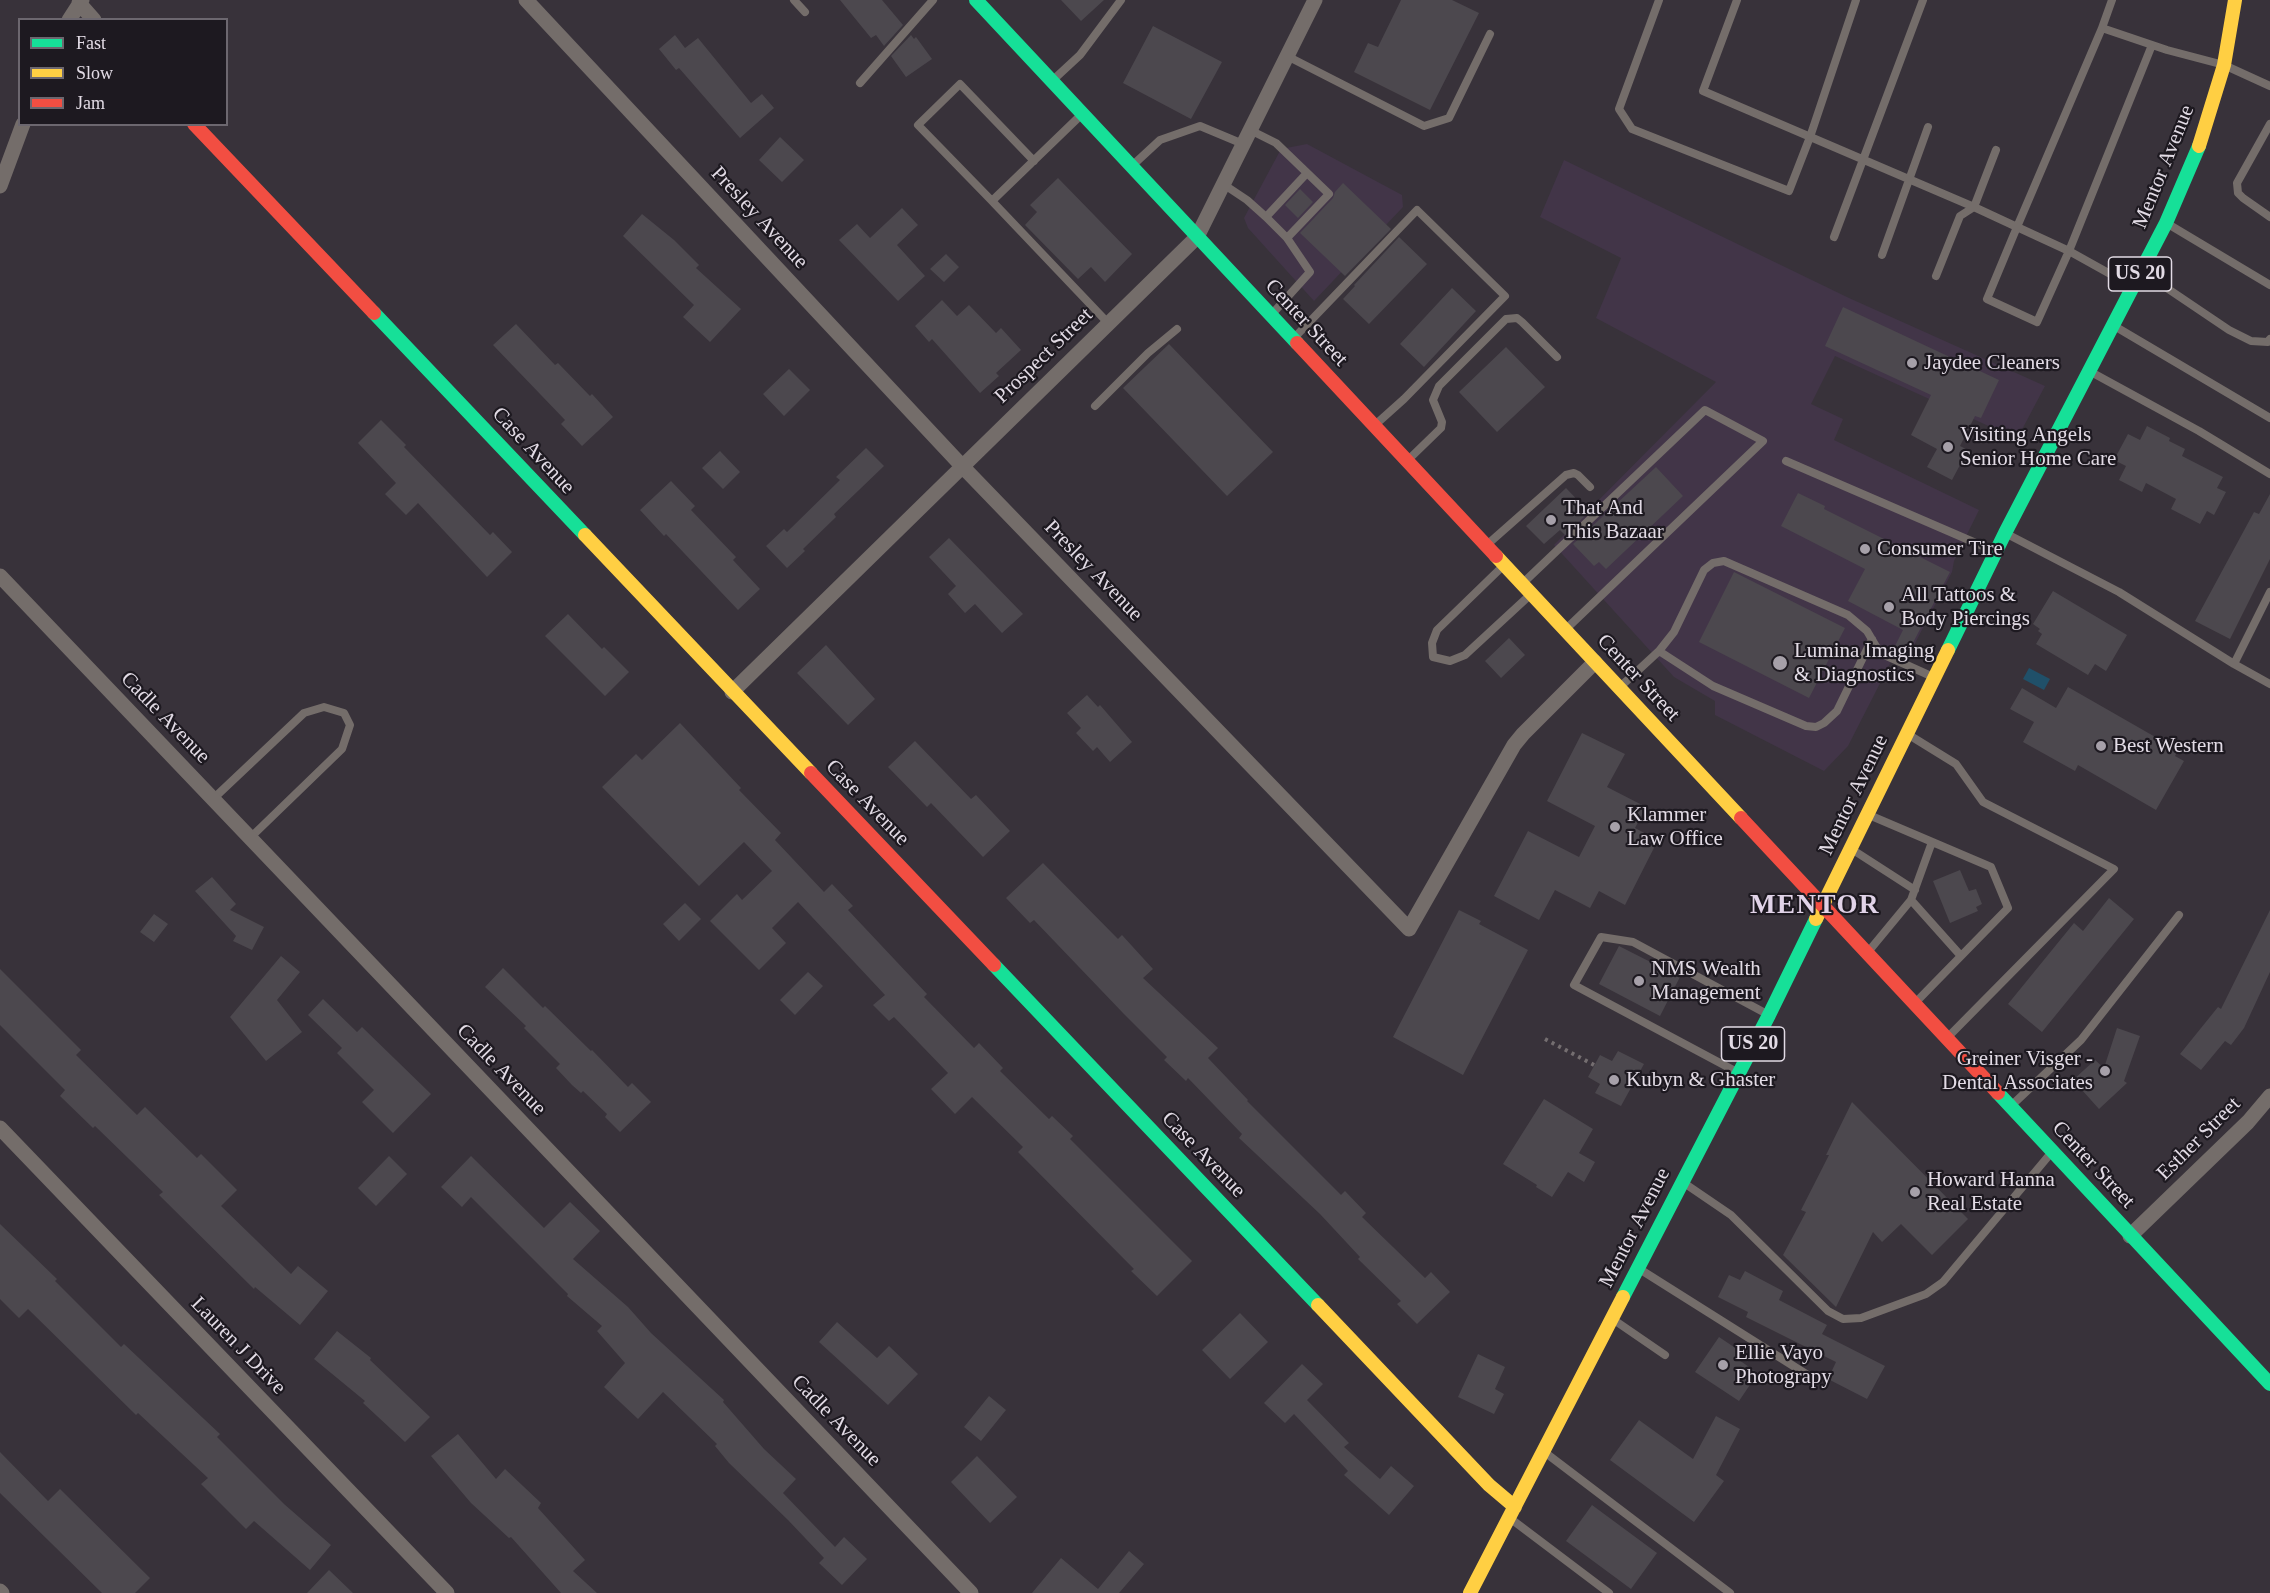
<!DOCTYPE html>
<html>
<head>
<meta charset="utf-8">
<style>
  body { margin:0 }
  #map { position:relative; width:2270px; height:1593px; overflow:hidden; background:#38323a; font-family:Georgia,serif }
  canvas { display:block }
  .legend { position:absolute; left:18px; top:18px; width:210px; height:108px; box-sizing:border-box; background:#1d1920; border:2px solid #6c676f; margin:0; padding:8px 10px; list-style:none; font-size:18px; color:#e2dbe5 }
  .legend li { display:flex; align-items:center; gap:12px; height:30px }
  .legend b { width:30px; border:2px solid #6c676f }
</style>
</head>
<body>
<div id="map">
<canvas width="2270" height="1593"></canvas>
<ul class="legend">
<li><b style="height:8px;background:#16e098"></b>Fast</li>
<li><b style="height:8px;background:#ffcf43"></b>Slow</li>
<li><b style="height:8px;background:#f24e42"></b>Jam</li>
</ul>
</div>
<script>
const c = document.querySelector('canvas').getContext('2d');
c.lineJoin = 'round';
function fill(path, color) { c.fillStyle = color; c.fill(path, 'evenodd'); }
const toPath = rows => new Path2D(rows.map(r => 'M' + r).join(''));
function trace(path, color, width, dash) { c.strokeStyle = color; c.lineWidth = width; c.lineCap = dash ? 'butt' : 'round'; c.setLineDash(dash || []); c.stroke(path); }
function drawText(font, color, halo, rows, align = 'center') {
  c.font = font + ' Georgia,serif'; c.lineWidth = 4.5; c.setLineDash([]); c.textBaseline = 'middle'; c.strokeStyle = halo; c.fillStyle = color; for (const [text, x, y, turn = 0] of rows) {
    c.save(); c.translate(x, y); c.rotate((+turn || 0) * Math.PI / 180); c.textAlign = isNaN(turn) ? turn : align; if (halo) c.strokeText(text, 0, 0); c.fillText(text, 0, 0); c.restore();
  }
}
fill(toPath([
  [1307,144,1402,195,1403,207,1314,301,1248,228,1244,218,1281,149],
  [1564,160,1849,298,2045,386,2017,439,1835,356,1811,404,1843,419,1834,440,1979,510,1954,561,1952,572,1912,649,1897,650,1848,746,1824,771,1715,715,1715,701,1674,677,1554,545,1716,382,1596,318,1621,258,1540,217]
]), '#423548');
fill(toPath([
  [2029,668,2050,679,2044,690,2023,679]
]), '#205069');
fill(toPath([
  [840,0,882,0,903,25,884,46,876,35,871,38],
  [1061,0,1104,0,1081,21],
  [1401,0,1452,0,1479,13,1430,110,1354,72,1368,43,1378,47],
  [1153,26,1222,62,1191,119,1123,83],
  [675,35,685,48,698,38,751,103,762,94,774,108,740,138,679,68,676,70,659,49],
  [911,35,914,39,916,37,932,59,906,77,891,56],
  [780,137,804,160,782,182,759,160],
  [1058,178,1132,254,1105,282,1091,267,1078,279,1025,225,1037,212,1030,205],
  [1343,183,1391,229,1345,276,1300,233,1333,198,1335,192],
  [1300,189,1313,202,1298,218,1285,205],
  [902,208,918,225,897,245,925,276,898,301,839,240,857,224,870,238],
  [642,214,674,240,699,265,696,268,741,309,710,342,683,317,694,305,623,236],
  [1399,237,1427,264,1369,324,1343,299,1355,286,1354,285],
  [946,254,959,267,944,282,930,269],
  [1452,288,1476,311,1424,367,1400,344],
  [942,300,957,316,969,305,996,333,1001,328,1021,350,996,373,999,376,980,393,932,339,929,342,915,326],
  [1843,307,1999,380,1981,418,1975,416,1960,446,1968,450,1952,480,1927,467,1937,449,1911,435,1931,395,1825,346],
  [516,324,555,365,558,363,590,396,592,394,613,417,582,446,561,424,565,420,493,345],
  [1169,344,1273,452,1227,496,1123,388],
  [1506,347,1545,387,1497,432,1459,392],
  [789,369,810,390,784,416,763,394],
  [381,420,406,445,404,447,490,535,493,532,512,552,487,577,418,503,406,515,385,494,396,483,358,443],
  [2147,426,2170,438,2169,441,2185,449,2182,456,2223,477,2217,488,2226,492,2214,515,2207,511,2200,524,2171,509,2176,499,2146,483,2142,492,2119,480,2126,466,2114,460,2128,434,2140,440],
  [866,448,884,466,834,514,836,517,803,549,805,551,787,568,766,546,784,529,787,532,840,480,836,477],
  [720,451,740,472,723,489,702,468],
  [1656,467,1683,496,1606,569,1599,562,1594,566,1573,544],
  [671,481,695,506,691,510,736,557,733,560,760,589,738,610,666,534,664,536,640,510],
  [1566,488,1589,512,1565,535,1560,530,1544,544,1526,526],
  [1798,493,1825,506,1824,509,1950,572,1905,658,1892,652,1903,630,1848,601,1865,569,1781,526],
  [2270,494,2270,559,2230,639,2195,621,2254,512,2259,514],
  [949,538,1023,614,1002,633,975,604,965,613,948,594,956,586,929,557],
  [1734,572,1845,628,1809,698,1699,642],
  [2053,591,2127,635,2106,671,2095,664,2088,675,2036,644,2042,634,2038,631,2040,629,2033,624],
  [568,614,602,649,604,647,629,672,605,696,545,636],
  [1509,638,1525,655,1501,678,1485,661],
  [826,645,875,699,848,725,797,673],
  [2068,687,2178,750,2175,756,2184,761,2156,810,2078,765,2075,771,2023,742,2034,722,2010,709,2022,688,2056,708],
  [1087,695,1098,707,1100,705,1132,742,1110,762,1097,747,1093,751,1076,733,1081,728,1067,713],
  [680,723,741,788,739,790,781,833,775,840,824,892,832,884,853,906,848,910,927,994,924,997,974,1048,979,1043,1003,1068,1000,1071,1049,1119,1052,1116,1073,1136,1070,1139,1192,1261,1157,1296,1131,1271,1134,1269,1018,1152,1023,1147,972,1097,955,1114,931,1089,948,1073,894,1017,889,1021,873,1005,885,995,798,902,772,928,786,943,759,970,710,921,737,894,742,900,772,871,744,842,699,886,602,787,636,754,642,760],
  [1582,733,1625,754,1607,787,1646,807,1635,828,1658,840,1625,905,1599,891,1590,908,1555,890,1539,920,1494,896,1528,831,1579,857,1595,826,1547,801],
  [915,741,971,799,976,795,1010,831,983,857,931,803,927,807,888,767],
  [1043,863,1118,939,1122,935,1153,969,1143,978,1218,1048,1208,1058,1248,1100,1247,1101,1341,1195,1345,1191,1366,1213,1362,1217,1425,1278,1431,1272,1450,1292,1417,1324,1397,1304,1401,1301,1358,1259,1360,1257,1320,1214,1239,1138,1242,1134,1188,1078,1186,1081,1164,1060,1167,1057,1123,1013,1034,920,1030,923,1006,898],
  [1960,870,1969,891,1976,889,1982,904,1976,907,1978,911,1950,923,1933,881],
  [212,877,236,904,230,910,264,927,252,950,233,941,236,936,195,891],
  [2109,898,2134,919,2042,1032,2008,1004,2074,923,2083,931],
  [685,903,701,919,679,941,663,924],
  [1459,910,1481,921,1479,924,1528,950,1463,1075,1393,1037],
  [2270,910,2270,972,2244,1028,2231,1045,2225,1041,2201,1070,2180,1054,2218,1007,2221,1009],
  [154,914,168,924,154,942,140,932],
  [1619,946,1680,977,1660,1016,1599,984],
  [281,956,300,972,277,1000,302,1032,266,1061,230,1017],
  [503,968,543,1008,545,1006,591,1051,592,1050,628,1087,632,1083,651,1102,620,1132,605,1117,607,1114,583,1091,581,1093,572,1085,556,1068,560,1064,524,1028,526,1026,485,987],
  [0,969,81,1050,76,1055,137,1115,145,1107,197,1158,201,1154,237,1190,221,1206,291,1274,298,1266,328,1291,300,1325,255,1287,254,1289,159,1195,163,1192,95,1126,93,1128,60,1096,65,1090,0,1025],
  [808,972,823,986,795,1015,780,1000],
  [323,999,357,1032,362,1027,431,1094,393,1133,362,1102,374,1090,337,1053,342,1048,308,1015],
  [2117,1028,2140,1036,2124,1081,2127,1083,2099,1109,2073,1080,2095,1060,2104,1068],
  [1618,1051,1644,1064,1621,1106,1595,1093,1600,1084,1588,1077,1600,1055,1612,1061],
  [1544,1099,1593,1129,1579,1153,1595,1162,1584,1182,1568,1172,1552,1197,1536,1187,1537,1185,1503,1164],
  [1852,1102,1968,1219,1932,1255,1901,1224,1882,1242,1873,1232,1836,1307,1783,1255,1806,1212,1801,1210,1829,1155,1826,1155],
  [389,1156,407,1174,376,1206,358,1188],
  [471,1156,544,1228,570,1202,600,1231,573,1259,628,1307,651,1333,724,1400,723,1402,764,1449,796,1479,783,1493,835,1547,844,1537,867,1559,842,1585,819,1563,824,1558,788,1520,729,1463,715,1446,717,1444,663,1392,638,1419,604,1387,625,1363,597,1331,602,1326,567,1296,568,1294,471,1197,462,1207,441,1187],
  [0,1224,57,1279,55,1281,121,1347,124,1344,220,1434,217,1437,284,1504,331,1545,310,1570,254,1521,246,1529,201,1484,208,1478,138,1413,136,1415,28,1309,19,1318,0,1299],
  [1745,1271,1783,1291,1779,1300,1827,1325,1822,1334,1885,1366,1867,1399,1828,1379,1836,1362,1746,1317,1748,1312,1718,1297,1729,1275,1740,1280],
  [1240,1313,1268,1342,1230,1379,1202,1350],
  [837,1322,877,1358,889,1346,918,1374,888,1405,819,1342],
  [337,1331,371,1358,370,1360,430,1417,405,1442,363,1403,365,1401,314,1359],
  [1719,1337,1740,1351,1736,1358,1758,1373,1739,1401,1695,1372],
  [1478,1354,1505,1367,1495,1389,1504,1394,1494,1414,1458,1397],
  [1302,1364,1323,1384,1307,1400,1349,1443,1344,1447,1380,1479,1391,1466,1414,1486,1389,1515,1344,1475,1348,1471,1294,1414,1285,1423,1264,1403],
  [989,1396,1006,1410,981,1441,964,1427],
  [1716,1416,1740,1429,1716,1475,1724,1481,1694,1522,1610,1460,1639,1420,1693,1459],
  [458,1434,496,1479,505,1469,541,1503,538,1508,585,1560,573,1571,597,1593,561,1593,511,1537,509,1538,471,1503,431,1456],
  [0,1452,48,1501,60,1489,150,1578,135,1593,102,1593,0,1493],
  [977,1456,1017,1497,990,1523,951,1482],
  [1592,1505,1657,1553,1631,1589,1566,1541],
  [1129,1551,1144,1564,1119,1593,1032,1593,1061,1558,1098,1589],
  [329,1570,353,1593,307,1593]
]), '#4c484e');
trace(toPath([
  [1545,1039,1594,1065]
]), '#746e70', 4, [3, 4.5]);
trace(toPath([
  [794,0,805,12],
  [1659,0,1619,109,1632,129,1789,191,1810,137,1856,0],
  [1737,0,1703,91,1974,207,2017,227,2069,251,2037,322,1987,299,2017,227,2102,28],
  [2112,0,2102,28,2167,50,2224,65,2270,86],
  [1287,56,1424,126,1449,118,1490,34],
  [1053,80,1080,55,1121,0],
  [860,83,933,0],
  [1081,115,992,201,1108,323],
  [2270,124,2237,183,2238,193,2243,198,2270,217],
  [1250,130,1276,143,1329,194,1287,238],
  [1134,164,1160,140,1200,126,1243,144],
  [1223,184,1247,200,1266,217,1287,238,1310,272,1273,313],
  [992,201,918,125,960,84,1034,161],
  [1266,217,1307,173],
  [2168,224,2270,285],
  [1834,237,1923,0],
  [1882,255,1928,127],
  [2143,272,2229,330,2251,341,2268,342,2270,339],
  [1936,276,1960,216,1974,207,1996,150],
  [2130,285,2069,251,2152,45],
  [2116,327,2270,418],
  [1294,338,1417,210,1505,296,1404,399,1375,425],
  [2091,372,2199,431,2270,474],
  [1095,406,1148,353,1177,329],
  [1408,460,1441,428,1442,422,1433,400,1439,386,1506,319,1517,318,1522,322,1557,357],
  [1786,461,1992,550],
  [2007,534,2119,592,2234,664],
  [1489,543,1566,475,1574,473,1578,475,1590,487],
  [1502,567,1437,630,1432,643,1433,657,1450,661,1465,655,1530,595],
  [1524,582,1705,410,1763,441,1566,629],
  [2270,592,2234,664,2270,684],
  [1659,651,1713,686,1806,726,1816,727,1824,723,1837,711,1872,639],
  [1620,687,1659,651,1674,632,1704,570,1713,563,1724,561,1848,615,1867,631,1880,653,1931,676],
  [1909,735,1956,764,1983,802,2114,869,1948,1037],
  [213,799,304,713,324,707,344,713,350,725,342,749,250,838],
  [1869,815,1991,867,2008,908,1916,1002],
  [1932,842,1911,900,1961,956],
  [1853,850,1915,890],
  [1868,952,1911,900],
  [1737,1072,1574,985,1601,937,1633,942,1767,1014],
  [2012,1105,2081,1040,2179,915],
  [1684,1183,1731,1215,1828,1311,1843,1319,1861,1318,1926,1294,1943,1282,2051,1153],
  [1641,1270,1814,1379],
  [1614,1320,1665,1355],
  [1547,1454,1730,1593],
  [1511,1519,1609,1593]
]), '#746d6a', 8);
trace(toPath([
  [526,0,962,466,1409,929,1514,745,1523,734,1595,662],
  [79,3,94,20],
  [69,20,82,0],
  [0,186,23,124],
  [0,576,971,1593],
  [732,692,1197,237,1315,0],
  [0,1128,447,1593],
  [2130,1236,2248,1122,2270,1096],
  [0,1591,2,1593]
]), '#746d6a', 15);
trace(toPath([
  [976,0,1297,343],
  [374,313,585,535],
  [1948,650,2005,533,2166,223,2199,146],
  [994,965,1318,1305],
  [1998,1093,2270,1384],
  [1623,1297,1769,1015,1816,919]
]), '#16e098', 14);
trace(toPath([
  [2199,146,2224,65,2235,0],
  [585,535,811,773],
  [1496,556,1741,818],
  [1816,919,1948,650],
  [1318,1305,1489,1485,1515,1507],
  [1470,1593,1623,1297]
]), '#ffcf43', 14);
trace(toPath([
  [194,124,374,313],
  [1297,343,1496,556],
  [811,773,994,965],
  [1741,818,1998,1093]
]), '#f24e42', 14);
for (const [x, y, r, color] of [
  [1912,363,6,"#a6a0a9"],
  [1948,447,6,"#a6a0a9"],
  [1551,520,6,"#a6a0a9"],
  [1865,549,6,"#a6a0a9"],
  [1889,607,6,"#a6a0a9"],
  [1780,663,8,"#a6a0a9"],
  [2101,746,6,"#a6a0a9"],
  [1615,827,6,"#a6a0a9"],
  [1639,981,6,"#a6a0a9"],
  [2105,1071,6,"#a6a0a9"],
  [1614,1080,6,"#a6a0a9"],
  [1915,1192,6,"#a6a0a9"],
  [1723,1365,6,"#a6a0a9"]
]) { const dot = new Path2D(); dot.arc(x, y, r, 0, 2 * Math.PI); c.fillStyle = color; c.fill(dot); trace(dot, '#1d1920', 2); }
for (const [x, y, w] of [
  [2140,274,63],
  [1753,1044,63]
]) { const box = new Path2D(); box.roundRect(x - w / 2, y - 17, w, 34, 4.5); c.fillStyle = '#1d1920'; c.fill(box); trace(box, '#e2dbe5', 1.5); }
drawText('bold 20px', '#e2dbe5', null, [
  ["US 20",2140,274],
  ["US 20",1753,1044]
]);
drawText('21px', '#e2dbe5', '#1d1920', [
  ["Mentor Avenue",2164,167,-68],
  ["Presley Avenue",759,218,47],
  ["Center Street",1306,323,47],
  ["Prospect Street",1044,356,-44],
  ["Case Avenue",533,451,47],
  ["Presley Avenue",1093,571,46],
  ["Center Street",1638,678,47],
  ["Cadle Avenue",165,718,46],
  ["Mentor Avenue",1854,795,-64],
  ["Case Avenue",867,803,46],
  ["Cadle Avenue",501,1070,46],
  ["Esther Street",2199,1139,-45],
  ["Case Avenue",1203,1155,46],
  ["Center Street",2093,1165,47],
  ["Mentor Avenue",1635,1228,-63],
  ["Lauren J Drive",238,1346,46],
  ["Cadle Avenue",836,1421,46]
]);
drawText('21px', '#e2dbe5', '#1d1920', [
  ["Jaydee Cleaners",1924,363],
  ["Visiting Angels",1960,435],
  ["Senior Home Care",1960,459],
  ["That And",1563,508],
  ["This Bazaar",1563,532],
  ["Consumer Tire",1877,549],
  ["All Tattoos &",1901,595],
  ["Body Piercings",1901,619],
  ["Lumina Imaging",1794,651],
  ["& Diagnostics",1794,675],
  ["Best Western",2113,746],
  ["Klammer",1627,815],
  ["Law Office",1627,839],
  ["NMS Wealth",1651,969],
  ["Management",1651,993],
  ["Greiner Visger -",2093,1059,"right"],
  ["Dental Associates",2093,1083,"right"],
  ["Kubyn & Ghaster",1626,1080],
  ["Howard Hanna",1927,1180],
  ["Real Estate",1927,1204],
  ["Ellie Vayo",1735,1353],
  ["Photograpy",1735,1377]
], 'left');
c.letterSpacing = '1.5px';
drawText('bold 27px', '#e1d3e8', '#1d1920', [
  ["MENTOR",1815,906]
]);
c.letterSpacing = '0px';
</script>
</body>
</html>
